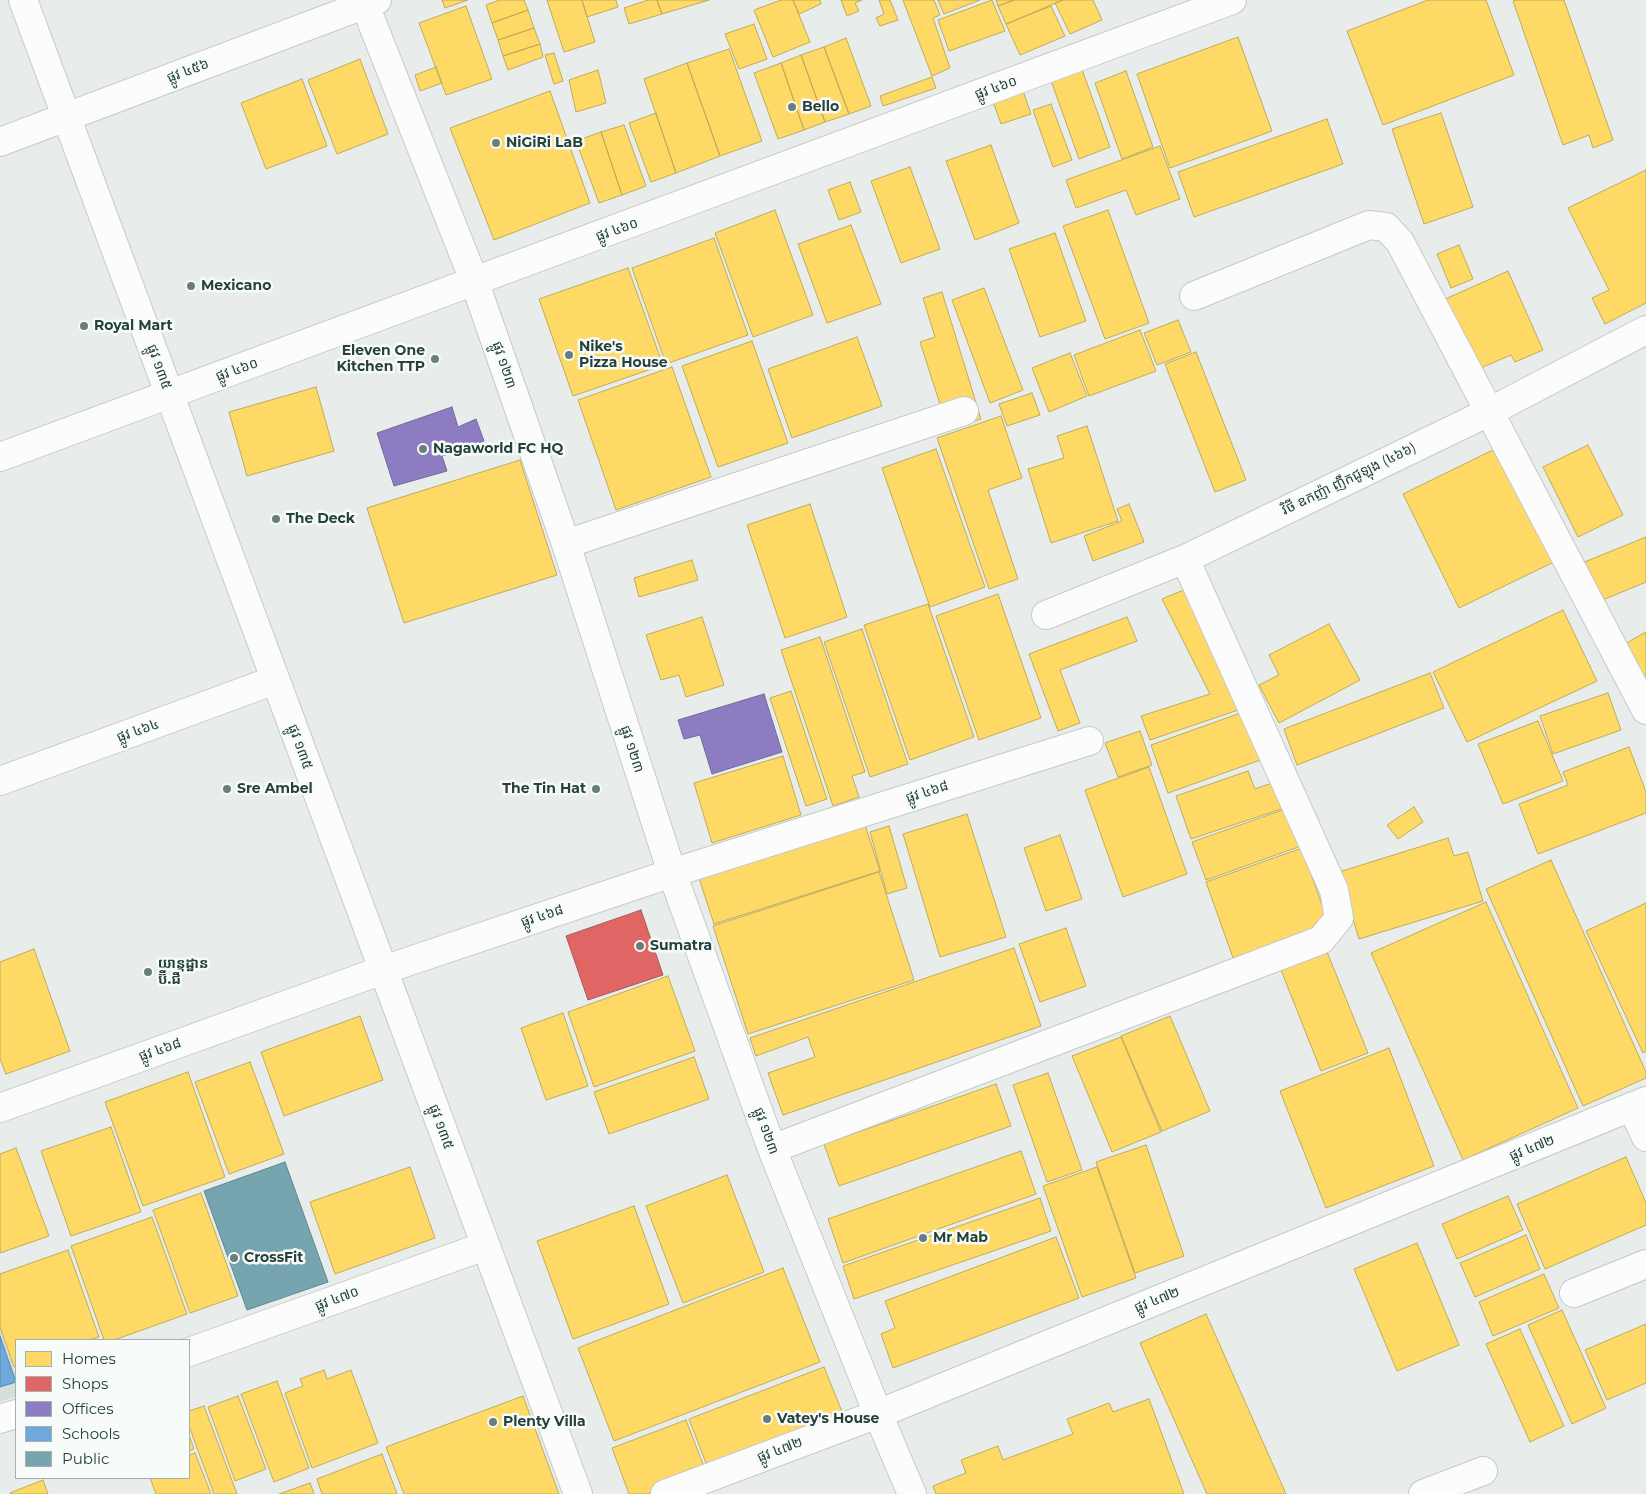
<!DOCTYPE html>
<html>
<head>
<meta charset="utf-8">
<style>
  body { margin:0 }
  #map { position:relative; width:1646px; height:1494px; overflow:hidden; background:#e8edeb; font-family:Montserrat,sans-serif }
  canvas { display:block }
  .legend { position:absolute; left:15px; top:1339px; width:175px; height:140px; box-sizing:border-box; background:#f7fbf9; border:1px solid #a3b1ad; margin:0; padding:6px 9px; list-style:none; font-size:15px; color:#24423a }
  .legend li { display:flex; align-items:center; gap:10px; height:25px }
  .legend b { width:25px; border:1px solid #a3b1ad }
</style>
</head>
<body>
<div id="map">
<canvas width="1646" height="1494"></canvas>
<ul class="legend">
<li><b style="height:14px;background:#ffd966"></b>Homes</li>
<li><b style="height:14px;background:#e06666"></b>Shops</li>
<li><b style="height:14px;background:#8e7cc3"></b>Offices</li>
<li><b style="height:14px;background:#6fa8dc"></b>Schools</li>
<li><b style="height:14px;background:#76a5af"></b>Public</li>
</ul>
</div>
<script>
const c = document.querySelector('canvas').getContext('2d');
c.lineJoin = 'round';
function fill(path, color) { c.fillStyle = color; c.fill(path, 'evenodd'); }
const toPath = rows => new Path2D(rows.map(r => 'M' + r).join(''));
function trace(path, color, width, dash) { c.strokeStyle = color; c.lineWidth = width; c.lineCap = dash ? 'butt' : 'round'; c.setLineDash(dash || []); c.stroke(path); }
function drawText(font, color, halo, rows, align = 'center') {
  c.font = font + ' Montserrat,"Noto Sans Khmer",sans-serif'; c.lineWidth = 5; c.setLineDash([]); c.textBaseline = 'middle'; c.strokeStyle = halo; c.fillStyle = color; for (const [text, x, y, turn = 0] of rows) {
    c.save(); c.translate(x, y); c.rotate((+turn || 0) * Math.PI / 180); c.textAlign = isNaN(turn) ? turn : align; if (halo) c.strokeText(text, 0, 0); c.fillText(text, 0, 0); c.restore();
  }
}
fill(toPath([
  [0,1329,16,1375,16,1396,0,1402]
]), '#d6dedb');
const homes = toPath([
  [442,0,468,0,445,8,442,0],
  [500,0,524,0,528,10,492,23,486,5,500,0],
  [547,0,582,0,595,42,564,52,547,0],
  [582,0,616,0,618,7,587,17,582,0],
  [648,0,657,0,662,14,629,24,624,8,648,0],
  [657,0,709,0,662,14,657,0],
  [781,0,793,0,810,42,773,57,754,10,781,0],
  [793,0,820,0,821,4,799,14,793,0],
  [841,0,862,0,855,3,859,11,847,16,841,0],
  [879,0,890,0,898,20,880,26,876,18,884,14,879,0],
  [903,0,934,0,940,15,933,18,950,68,932,76,903,0],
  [938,0,980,0,944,14,938,0],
  [992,0,1005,31,949,51,938,20,992,0],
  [996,0,1014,0,998,6,996,0],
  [1014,0,1063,0,1006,24,998,6,1014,0],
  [1063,0,1093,0,1102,20,1070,34,1055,3,1063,0],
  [1428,0,1486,0,1514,75,1383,125,1347,31,1428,0],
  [1516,0,1564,0,1613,140,1593,148,1589,135,1563,145,1513,1,1516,0],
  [466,6,492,79,446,95,419,23,466,6],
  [1051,6,1065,36,1020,55,1006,24,1051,6],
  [528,10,534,28,498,40,492,23,528,10],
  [754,24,767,59,739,69,725,34,754,24],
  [534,28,540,44,503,56,498,40,534,28],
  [1238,37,1272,131,1170,168,1137,74,1238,37],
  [846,38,871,106,849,114,824,47,846,38],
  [540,44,543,57,508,70,503,56,540,44],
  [824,47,849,114,825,122,801,55,824,47],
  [729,49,762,141,720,156,687,63,729,49],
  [554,53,563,81,554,84,545,55,554,53],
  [801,55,825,122,804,130,781,63,801,55],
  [360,59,388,134,337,154,308,80,360,59],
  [687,63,720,156,676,173,644,79,687,63],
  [781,63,804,130,778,139,754,73,781,63],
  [1080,64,1110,147,1079,159,1049,75,1080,64],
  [436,67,442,83,420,91,415,75,436,67],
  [598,70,606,103,576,112,569,80,598,70],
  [1126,71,1153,147,1122,159,1095,83,1126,71],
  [932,77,936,88,883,106,880,96,932,77],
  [302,79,327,146,266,169,241,103,302,79],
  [1021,85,1031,114,1001,124,991,96,1021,85],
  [550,91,590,203,494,240,450,128,550,91],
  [1051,104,1072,160,1053,167,1033,110,1051,104],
  [656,113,676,173,651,182,629,123,656,113],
  [1441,113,1473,207,1424,224,1392,129,1441,113],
  [1327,119,1343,164,1194,217,1178,172,1327,119],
  [624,125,646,186,622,195,601,132,624,125],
  [601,132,622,195,599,203,576,141,601,132],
  [991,145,1019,223,975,240,946,161,991,145],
  [1160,146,1180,199,1136,215,1126,190,1076,208,1066,180,1160,146],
  [910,167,940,249,901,263,871,181,910,167],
  [1646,170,1646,303,1605,324,1592,298,1609,290,1568,208,1646,170],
  [850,182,861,212,839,220,828,190,850,182],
  [775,210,813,315,753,337,715,233,775,210],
  [1108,210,1149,323,1105,339,1063,226,1108,210],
  [851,225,881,304,827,323,798,244,851,225],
  [1055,233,1086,321,1040,337,1009,249,1055,233],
  [714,238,748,335,666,364,632,268,714,238],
  [1459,245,1473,279,1451,288,1437,254,1459,245],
  [628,268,663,365,573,396,539,299,628,268],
  [1508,271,1543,350,1515,362,1511,355,1474,371,1443,300,1508,271],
  [984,288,1023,390,990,403,952,300,984,288],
  [942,292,981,419,948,429,920,342,935,337,923,298,942,292],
  [1178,320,1191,352,1157,365,1144,333,1178,320],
  [1140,330,1156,371,1089,396,1074,355,1140,330],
  [857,337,882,406,792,438,768,369,857,337],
  [752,341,788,443,718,467,682,366,752,341],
  [1196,352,1246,480,1215,492,1165,364,1196,352],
  [1070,353,1087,396,1049,412,1032,368,1070,353],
  [672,367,711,477,616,510,578,400,672,367],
  [316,387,334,451,247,476,229,412,316,387],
  [1032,393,1040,415,1007,426,999,404,1032,393],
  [1001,416,1022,478,988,490,1018,579,989,589,937,438,1001,416],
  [1087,426,1118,521,1051,543,1028,469,1064,458,1057,436,1087,426],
  [1588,445,1623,515,1578,537,1543,467,1588,445],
  [1499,447,1556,561,1459,608,1403,494,1499,447],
  [936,449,985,587,930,607,882,468,936,449],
  [520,460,557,575,404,623,367,508,520,460],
  [810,504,847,617,785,638,747,525,810,504],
  [1129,504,1144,542,1093,561,1084,536,1122,521,1117,509,1129,504],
  [1646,537,1646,582,1593,604,1577,565,1646,537],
  [692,560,698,580,639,597,634,578,692,560],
  [1186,589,1244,708,1150,740,1141,716,1210,694,1162,599,1186,589],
  [998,594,1041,718,979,740,936,616,998,594],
  [928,604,974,737,910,760,864,625,928,604],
  [1563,610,1597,681,1467,742,1433,672,1563,610],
  [702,617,724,685,686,697,679,675,661,680,646,635,702,617],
  [1127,617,1137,641,1060,670,1080,723,1058,731,1029,654,1127,617],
  [1329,624,1360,680,1279,723,1259,685,1279,675,1269,655,1329,624],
  [862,629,908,764,870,777,824,642,862,629],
  [1646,632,1646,685,1623,645,1646,632],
  [820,637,865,772,852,776,859,797,833,806,781,650,820,637],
  [1430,673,1444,708,1297,765,1284,729,1430,673],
  [791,691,827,799,806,806,770,698,791,691],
  [1608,693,1621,730,1553,754,1540,716,1608,693],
  [1246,711,1263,759,1168,793,1151,745,1246,711],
  [1538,721,1563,781,1503,804,1478,744,1538,721],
  [1140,731,1152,765,1118,777,1105,743,1140,731],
  [1629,747,1646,792,1646,813,1538,854,1519,804,1568,785,1563,772,1629,747],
  [783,756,801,815,712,843,694,783,783,756],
  [1149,767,1187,874,1123,897,1085,790,1149,767],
  [1248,771,1255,789,1275,782,1284,808,1191,839,1176,796,1248,771],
  [1414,807,1423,822,1398,839,1387,825,1414,807],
  [1288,808,1301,846,1206,880,1192,842,1288,808],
  [967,814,1006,937,940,957,903,834,967,814],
  [863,819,880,871,714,924,697,872,863,819],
  [889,826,907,888,887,894,870,832,889,826],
  [1060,835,1082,899,1046,911,1024,848,1060,835],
  [1448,838,1454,856,1468,852,1483,901,1359,939,1339,872,1448,838],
  [1302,848,1329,925,1233,958,1206,882,1302,848],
  [1551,860,1646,1072,1646,1078,1583,1106,1486,889,1551,860],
  [879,872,914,980,748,1034,713,926,879,872],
  [1486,902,1578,1108,1463,1160,1371,953,1486,902],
  [1646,903,1646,1051,1643,1053,1586,931,1646,903],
  [1066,928,1086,986,1040,1002,1019,944,1066,928],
  [1014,948,1041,1026,783,1115,768,1073,815,1057,808,1037,756,1056,750,1038,1014,948],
  [34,949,70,1051,6,1074,0,1059,0,962,34,949],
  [1327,952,1368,1053,1321,1071,1281,970,1327,952],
  [668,976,695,1051,594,1087,568,1012,668,976],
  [563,1013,588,1086,546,1100,521,1028,563,1013],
  [360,1016,383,1080,284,1116,261,1052,360,1016],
  [1170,1016,1210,1111,1162,1131,1121,1036,1170,1016],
  [1121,1037,1161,1132,1112,1152,1072,1056,1121,1037],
  [1389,1048,1434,1166,1326,1208,1280,1091,1389,1048],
  [694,1057,709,1099,609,1134,594,1092,694,1057],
  [250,1062,284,1154,229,1174,195,1082,250,1062],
  [188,1072,225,1177,143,1206,105,1102,188,1072],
  [1048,1073,1082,1170,1047,1182,1013,1085,1048,1073],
  [996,1084,1011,1126,839,1186,824,1144,996,1084],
  [111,1127,141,1212,71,1236,41,1151,111,1127],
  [1146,1145,1184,1256,1135,1273,1096,1162,1146,1145],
  [16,1148,49,1236,0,1253,0,1154,16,1148],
  [1021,1151,1036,1194,843,1263,828,1219,1021,1151],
  [1626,1157,1646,1203,1646,1225,1545,1269,1517,1204,1626,1157],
  [410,1167,435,1238,335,1274,310,1202,410,1167],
  [1097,1167,1136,1278,1082,1297,1043,1186,1097,1167],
  [727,1175,764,1272,683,1303,646,1206,727,1175],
  [201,1193,238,1296,190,1313,153,1210,201,1193],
  [1508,1196,1523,1230,1457,1259,1442,1224,1508,1196],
  [1040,1198,1051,1231,854,1299,843,1266,1040,1198],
  [634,1206,669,1304,573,1339,537,1241,634,1206],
  [152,1217,187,1314,114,1340,104,1340,71,1246,152,1217],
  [1526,1235,1540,1269,1475,1297,1460,1263,1526,1235],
  [1056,1237,1079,1298,893,1368,881,1334,895,1328,885,1301,1056,1237],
  [1417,1243,1459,1345,1397,1371,1354,1269,1417,1243],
  [68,1250,99,1337,88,1340,16,1340,16,1366,14,1367,0,1327,0,1274,68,1250],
  [783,1268,820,1362,614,1441,578,1348,783,1268],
  [1544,1274,1559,1308,1493,1336,1479,1302,1544,1274],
  [1562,1310,1606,1408,1572,1424,1528,1325,1562,1310],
  [1206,1314,1286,1494,1207,1494,1140,1343,1206,1314],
  [1646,1324,1646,1383,1607,1400,1585,1350,1646,1324],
  [1520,1329,1564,1426,1530,1442,1486,1344,1520,1329],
  [824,1367,845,1419,709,1471,689,1419,824,1367],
  [324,1370,327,1379,351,1370,378,1443,312,1468,285,1393,303,1386,300,1379,324,1370],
  [277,1381,309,1468,274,1482,241,1394,277,1381],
  [238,1396,266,1469,235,1481,208,1407,238,1396],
  [523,1396,559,1494,404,1494,386,1447,523,1396],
  [1149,1399,1184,1494,936,1494,933,1486,966,1473,961,1460,998,1446,1003,1460,1073,1434,1067,1419,1109,1403,1113,1412,1149,1399],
  [204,1406,237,1494,214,1494,189,1426,189,1411,204,1406],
  [686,1420,706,1472,648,1494,629,1494,612,1448,686,1420],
  [189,1435,194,1449,189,1451,189,1435],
  [195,1453,211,1494,156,1494,150,1478,189,1478,189,1455,195,1453],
  [382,1454,397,1494,322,1494,317,1479,382,1454],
  [43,1480,48,1494,11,1494,10,1493,43,1480],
  [310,1483,314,1494,279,1494,310,1483]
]);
fill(homes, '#ffd966');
trace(homes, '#bdac59', 1);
const shops = toPath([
  [641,910,663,975,588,1000,566,936,641,910]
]);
fill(shops, '#e06666');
trace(shops, '#a85b59', 1);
const offices = toPath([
  [452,407,458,427,476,419,484,441,442,456,447,471,394,486,377,433,452,407],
  [764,694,782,752,712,774,700,735,684,739,678,720,764,694]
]);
fill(offices, '#8e7cc3');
trace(offices, '#6e6b9a', 1);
const schools = toPath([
  [0,1336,16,1382,0,1387,0,1336]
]);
fill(schools, '#6fa8dc');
trace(schools, '#5889ab', 1);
const public = toPath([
  [285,1162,328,1282,247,1310,204,1191,285,1162]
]);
fill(public, '#76a5af');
trace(public, '#5d878c', 1);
const minor = toPath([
  [23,0,578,1494],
  [363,0,475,283,566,544,672,873,772,1149,878,1414,912,1494],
  [0,142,377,0],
  [1194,296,1369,225,1386,227,1400,242,1646,710],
  [0,457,1232,0],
  [566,544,964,411],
  [1046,615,1185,559,1489,412,1646,330],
  [0,781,275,680],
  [1632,1107,1646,1137],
  [0,1108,383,970,672,873,1089,741],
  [772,1149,1321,940,1339,918,1334,890,1185,559],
  [1574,1293,1646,1264],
  [189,1352,485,1246],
  [0,1419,16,1414],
  [665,1494,878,1414,1646,1101],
  [1423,1494,1483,1471]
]);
trace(minor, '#c5cac8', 30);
trace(minor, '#fcfcfc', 28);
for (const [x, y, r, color] of [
  [792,107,5,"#697e78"],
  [496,143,5,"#697e78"],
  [191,286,5,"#697e78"],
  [84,326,5,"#697e78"],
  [569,355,5,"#697e78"],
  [435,359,5,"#697e78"],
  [423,449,5,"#697e78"],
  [276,519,5,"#697e78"],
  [227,789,5,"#697e78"],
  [596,789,5,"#697e78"],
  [640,946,5,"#697e78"],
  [148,972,5,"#697e78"],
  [923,1238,5,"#697e78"],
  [234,1258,5,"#697e78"],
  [767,1419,5,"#697e78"],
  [493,1422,5,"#697e78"]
]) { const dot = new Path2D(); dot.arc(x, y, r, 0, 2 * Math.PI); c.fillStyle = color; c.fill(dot); trace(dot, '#f7fbf9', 2); }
drawText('14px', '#24423a', '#f7fbf9', [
  ["ផ្លូវ ៤៥៦",188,71,-21],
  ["ផ្លូវ ៤៦០",996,88,-20],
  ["ផ្លូវ ៤៦០",617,230,-20],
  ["ផ្លូវ ១២៣",504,365,71],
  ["ផ្លូវ ១៣៥",159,367,70],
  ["ផ្លូវ ៤៦០",237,370,-20],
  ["វិថី ឧកញ៉ា ញឹកជូឡុង (៤៦៦)",1349,479,-26],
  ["ផ្លូវ ៤៦៤",138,731,-20],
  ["ផ្លូវ ១៣៥",300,747,70],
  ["ផ្លូវ ១២៣",632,749,72],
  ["ផ្លូវ ៤៦៨",927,792,-18],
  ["ផ្លូវ ៤៦៨",542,916,-18],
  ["ផ្លូវ ៤៦៨",160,1050,-20],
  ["ផ្លូវ ១៣៥",441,1127,70],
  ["ផ្លូវ ១២៣",766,1131,70],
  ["ផ្លូវ ៤៧២",1532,1148,-22],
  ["ផ្លូវ ៤៧០",337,1299,-20],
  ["ផ្លូវ ៤៧២",1157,1300,-22],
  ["ផ្លូវ ៤៧២",780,1450,-21]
]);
drawText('bold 14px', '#24423a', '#f7fbf9', [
  ["Bello",802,107],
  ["NiGiRi LaB",506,143],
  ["Mexicano",201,286],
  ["Royal Mart",94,326],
  ["Nike's",579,347],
  ["Pizza House",579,363],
  ["Eleven One",425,351,"right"],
  ["Kitchen TTP",425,367,"right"],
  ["Nagaworld FC HQ",433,449],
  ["The Deck",286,519],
  ["Sre Ambel",237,789],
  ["The Tin Hat",586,789,"right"],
  ["Sumatra",650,946],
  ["យាន្ដដ្ឋាន",158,964],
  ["ប៊ី.ជី",158,980],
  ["Mr Mab",933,1238],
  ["CrossFit",244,1258],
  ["Vatey's House",777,1419],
  ["Plenty Villa",503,1422]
], 'left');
</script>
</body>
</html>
